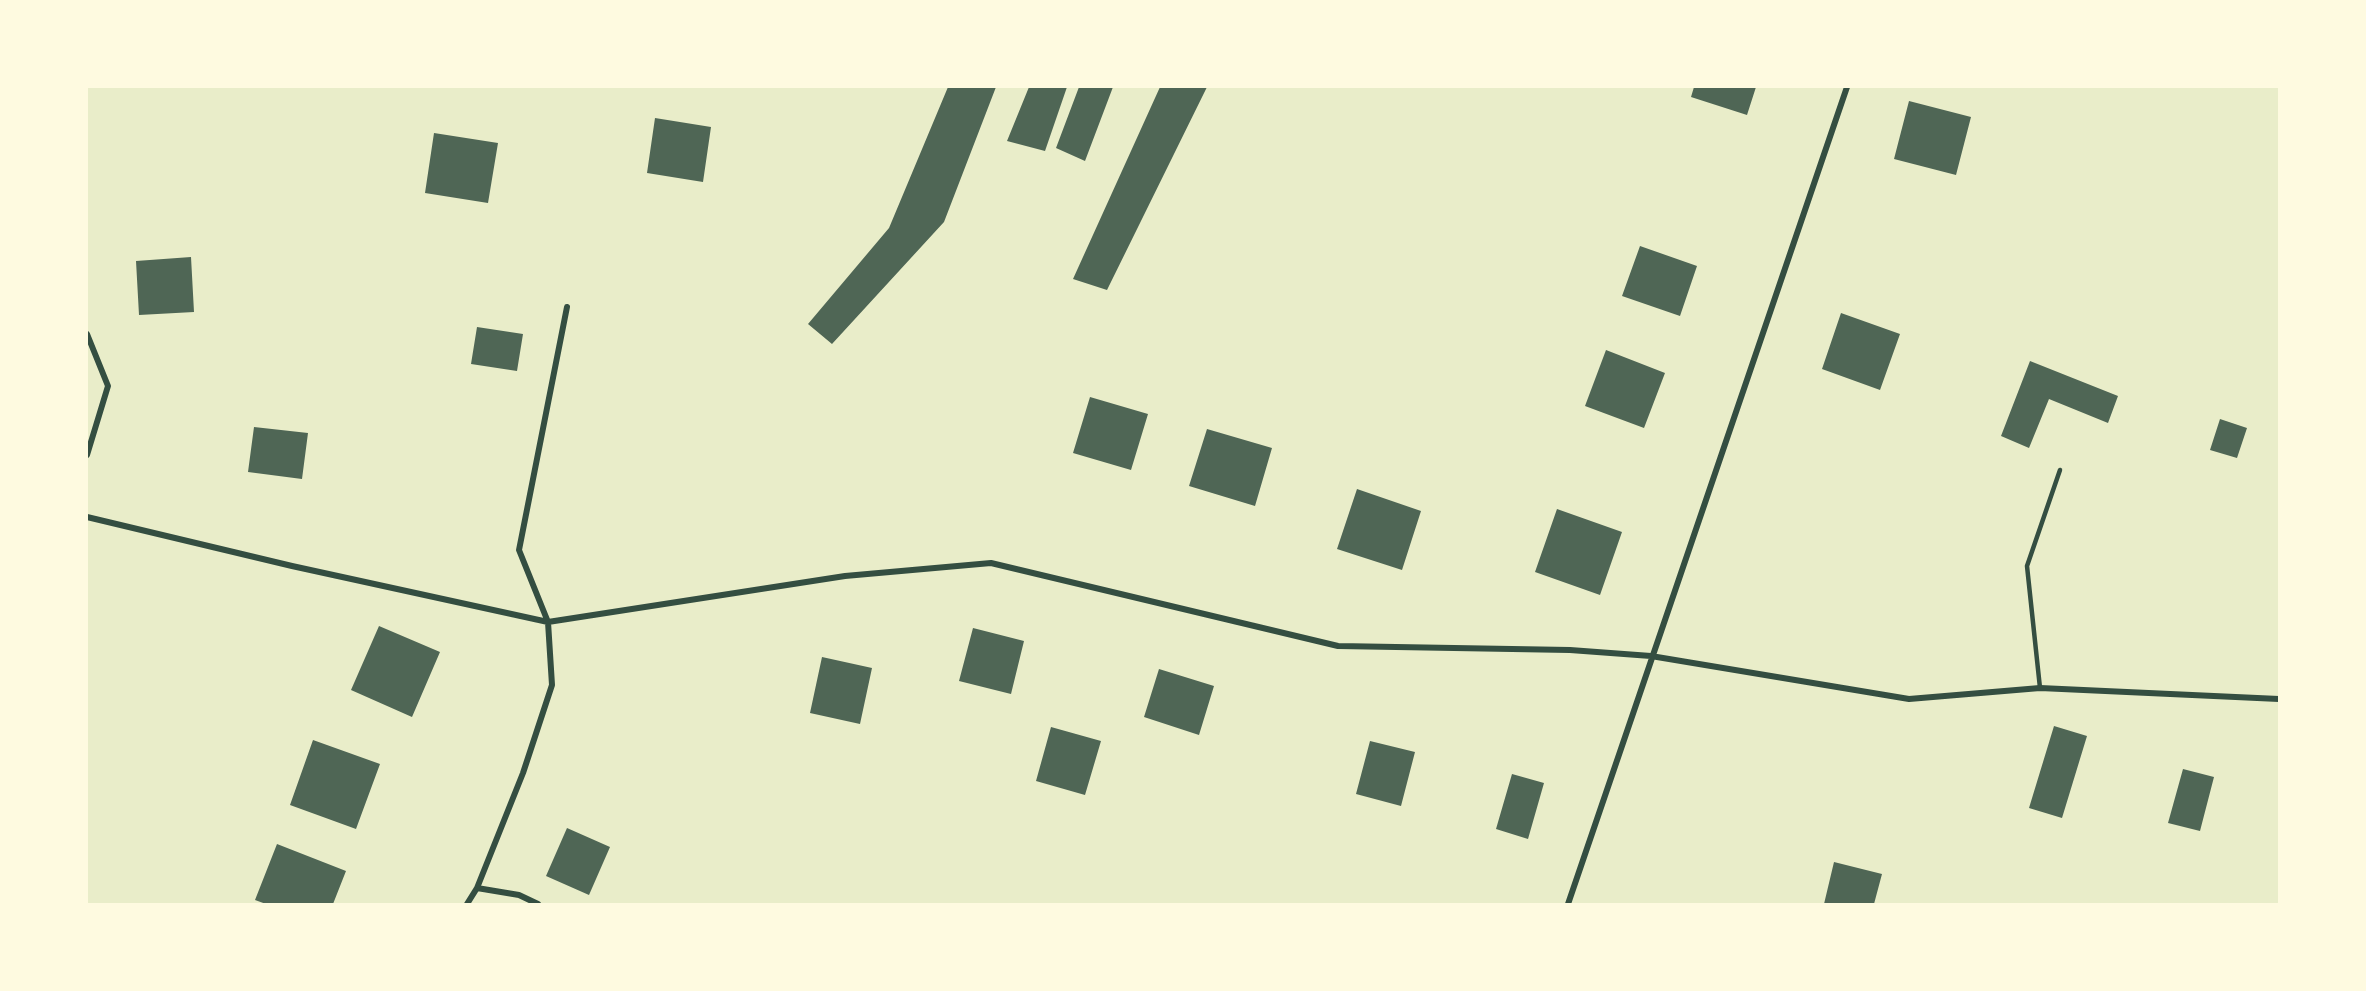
<!DOCTYPE html>
<html>
<head>
<meta charset="utf-8">
<style>
  body { margin:0 }
  #map { position:relative; width:2366px; height:991px; overflow:hidden; background:#e9edc9; font-family:"IBM Plex Sans",sans-serif }
  canvas { display:block }
  .frame { position:absolute; inset:0; border:88px solid #fefae0; pointer-events:none }
</style>
</head>
<body>
<div id="map">
<canvas width="2366" height="991"></canvas>
<div class="frame"></div>
</div>
<script>
const c = document.querySelector('canvas').getContext('2d');
c.lineJoin = 'round';
function fill(path, color) { c.fillStyle = color; c.fill(path, 'evenodd'); }
const toPath = rows => new Path2D(rows.map(r => 'M' + r).join(''));
function trace(path, color, width, dash) { c.strokeStyle = color; c.lineWidth = width; c.lineCap = dash ? 'butt' : 'round'; c.setLineDash(dash || []); c.stroke(path); }
fill(toPath([
  [948,87,996,87,944,222,832,344,808,324,889,228],
  [1029,87,1067,87,1045,151,1007,141],
  [1079,87,1113,87,1085,161,1056,148],
  [1160,87,1207,87,1107,290,1073,279],
  [1694,87,1756,87,1747,115,1691,97],
  [1909,101,1971,117,1956,175,1894,159],
  [655,118,711,127,703,182,647,173],
  [434,133,498,143,488,203,425,193],
  [1640,246,1697,266,1680,316,1622,296],
  [191,257,194,312,139,315,136,261],
  [1841,313,1900,334,1880,390,1822,369],
  [477,327,523,334,517,371,471,364],
  [1606,350,1665,373,1644,428,1585,406],
  [2030,361,2118,396,2108,423,2049,399,2029,448,2001,436],
  [1090,397,1148,414,1131,470,1073,453],
  [2220,419,2247,428,2237,458,2210,450],
  [254,427,308,433,302,479,248,472],
  [1207,429,1272,448,1255,506,1189,486],
  [1357,489,1421,511,1402,570,1337,549],
  [1557,509,1622,532,1600,595,1535,572],
  [379,626,440,652,412,717,351,690],
  [973,628,1024,641,1011,694,959,681],
  [822,657,872,668,860,724,810,713],
  [1159,669,1214,686,1199,735,1144,717],
  [2054,726,2087,736,2062,818,2029,808],
  [1051,727,1101,741,1085,795,1036,781],
  [313,740,380,764,356,829,290,805],
  [1370,741,1415,752,1401,806,1356,794],
  [2183,769,2214,777,2200,831,2168,823],
  [1512,774,1544,783,1528,839,1496,829],
  [567,828,610,847,589,895,546,876],
  [277,844,346,871,333,904,266,904,255,900],
  [1834,862,1882,874,1874,904,1824,904]
]), '#4f6655');
trace(toPath([
  [2040,688,2027,566,2060,470]
]), '#344e41', 4.5);
trace(toPath([
  [87,334,108,386,87,455],
  [87,517,292,566,548,622,845,576,991,563,1338,646,1570,650,1651,656,1909,699,2040,688,2279,699],
  [477,888,519,895,538,904],
  [467,904,477,888,523,773,552,685,548,622,519,550,567,307],
  [1568,904,1847,87]
]), '#344e41', 6);
</script>
</body>
</html>
